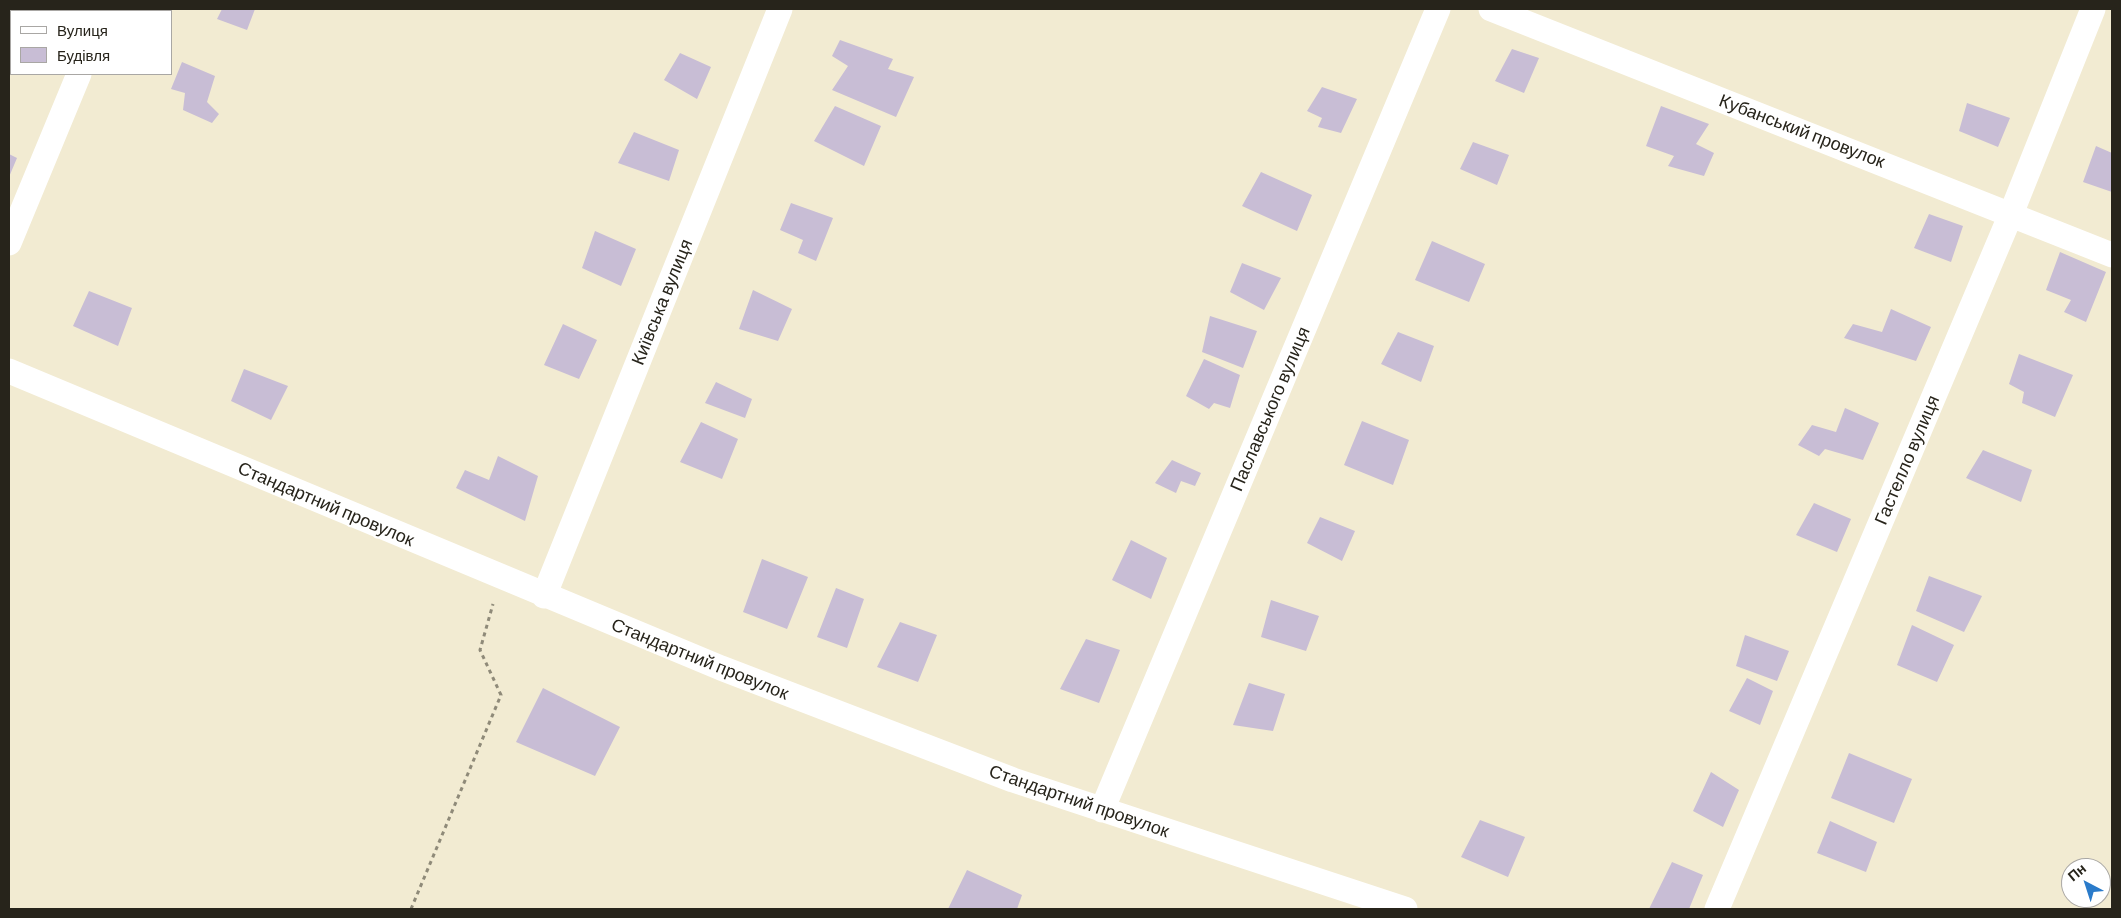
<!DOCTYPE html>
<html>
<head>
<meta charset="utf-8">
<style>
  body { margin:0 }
  #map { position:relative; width:2121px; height:918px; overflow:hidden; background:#f2ebd2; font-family:Barlow,sans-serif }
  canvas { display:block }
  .frame { position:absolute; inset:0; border:10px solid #27241b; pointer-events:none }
  .legend { position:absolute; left:10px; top:10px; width:162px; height:65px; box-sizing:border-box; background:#fff; border:1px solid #a9a7a4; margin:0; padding:6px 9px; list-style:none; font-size:15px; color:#27241b }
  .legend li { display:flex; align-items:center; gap:10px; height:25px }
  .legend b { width:25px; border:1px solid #a9a7a4 }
  .north { position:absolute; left:2061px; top:858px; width:50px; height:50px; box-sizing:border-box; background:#fff; border:1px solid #a9a7a4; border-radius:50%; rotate:320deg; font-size:14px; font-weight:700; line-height:20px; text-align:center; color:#27241b }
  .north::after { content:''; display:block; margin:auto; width:18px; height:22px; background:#2a7bca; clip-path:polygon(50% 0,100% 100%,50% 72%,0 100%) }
</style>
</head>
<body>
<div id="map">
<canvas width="2121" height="918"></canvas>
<div class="frame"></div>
<ul class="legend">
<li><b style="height:6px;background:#fff"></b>Вулиця</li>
<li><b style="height:14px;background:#c8bdd5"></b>Будівля</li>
</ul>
<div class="north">Пн</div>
</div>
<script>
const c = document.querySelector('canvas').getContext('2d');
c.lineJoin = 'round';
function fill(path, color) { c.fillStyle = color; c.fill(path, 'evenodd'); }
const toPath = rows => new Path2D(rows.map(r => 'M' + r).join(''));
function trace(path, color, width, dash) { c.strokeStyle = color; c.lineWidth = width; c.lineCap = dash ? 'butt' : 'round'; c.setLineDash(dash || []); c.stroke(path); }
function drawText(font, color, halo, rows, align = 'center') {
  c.font = font + ' Barlow,sans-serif'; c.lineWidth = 4.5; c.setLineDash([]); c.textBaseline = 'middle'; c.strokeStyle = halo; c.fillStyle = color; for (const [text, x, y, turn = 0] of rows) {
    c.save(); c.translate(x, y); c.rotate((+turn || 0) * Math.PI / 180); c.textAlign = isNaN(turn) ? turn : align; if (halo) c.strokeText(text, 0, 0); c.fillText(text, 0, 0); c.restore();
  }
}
fill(toPath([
  [222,9,255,9,247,30,217,19],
  [840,40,893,59,888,69,914,77,896,117,832,90,848,66,832,56],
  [1512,49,1539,58,1524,93,1495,81],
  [680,53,711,67,697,99,664,80],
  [182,62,215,76,207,102,219,114,212,123,183,110,185,93,171,89],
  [1322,87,1357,99,1341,133,1318,127,1322,118,1307,111],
  [1967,103,2010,118,1998,147,1959,131],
  [835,106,881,126,864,166,814,141],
  [1661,106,1709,124,1696,144,1714,153,1704,176,1668,166,1674,156,1646,146],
  [634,132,679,150,669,181,618,163],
  [1473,142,1509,155,1497,185,1460,169],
  [2096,146,2112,153,2112,192,2083,182],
  [9,154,17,158,9,177],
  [1261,172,1312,195,1297,231,1242,206],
  [791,203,833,218,816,261,798,253,803,240,780,230],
  [1929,214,1963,226,1951,262,1914,248],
  [595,231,636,249,621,286,582,268],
  [1432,241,1485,264,1469,302,1415,280],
  [2060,252,2106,272,2086,322,2064,312,2071,300,2046,290],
  [1242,263,1281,278,1264,310,1230,292],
  [753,290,792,309,778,341,739,329],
  [89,291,132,308,118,346,73,326],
  [1891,309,1931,327,1916,361,1844,338,1853,324,1882,332],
  [1210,316,1257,331,1243,368,1202,352],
  [563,324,597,340,579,379,544,365],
  [1398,332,1434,346,1421,382,1381,364],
  [2019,354,2073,375,2055,417,2022,403,2024,392,2009,384],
  [1204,359,1240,375,1230,408,1214,403,1209,409,1186,396],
  [244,369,288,386,271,420,231,401],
  [716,382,752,399,745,418,705,403],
  [1845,408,1879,423,1863,460,1825,449,1819,456,1798,445,1812,425,1836,432],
  [1362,421,1409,440,1393,485,1344,465],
  [701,422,738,439,722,479,680,462],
  [1983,450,2032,470,2021,502,1966,478],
  [498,456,538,476,525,521,456,488,465,470,489,480],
  [1172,460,1201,473,1195,486,1181,481,1176,493,1155,483],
  [1814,503,1851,519,1837,552,1796,535],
  [1320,517,1355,531,1342,561,1307,543],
  [1131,540,1167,558,1151,599,1112,580],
  [762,559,808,577,787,629,743,612],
  [1929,576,1982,596,1964,632,1916,611],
  [836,588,864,599,847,648,817,637],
  [1271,600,1319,616,1306,651,1261,637],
  [900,622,937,635,918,682,877,667],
  [1912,625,1954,645,1937,682,1897,665],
  [1745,635,1789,651,1777,681,1736,666],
  [1086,639,1120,650,1099,703,1060,689],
  [1747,678,1773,691,1760,725,1729,711],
  [1249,683,1285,694,1273,731,1233,725],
  [543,688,620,727,595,776,516,742],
  [1849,753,1912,779,1894,823,1831,798],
  [1711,772,1739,790,1723,827,1693,811],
  [1480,820,1525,837,1508,877,1461,857],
  [1830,821,1877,842,1866,872,1817,853],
  [1672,862,1703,875,1689,909,1649,909],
  [967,870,1022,895,1017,909,948,909]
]), '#c8bdd5');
trace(toPath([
  [411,909,501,695,480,650,493,604]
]), '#8f8a79', 3, [4, 4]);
trace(toPath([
  [1491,9,2112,255],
  [105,11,106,9],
  [9,243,79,74],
  [9,371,721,668,1013,780,1405,909],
  [544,596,780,9],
  [1102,810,1438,9],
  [1717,909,2011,214,2093,9]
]), '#fff', 25);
drawText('18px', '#27241b', '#fff', [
  ["Кубанський провулок",1802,131,21],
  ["Київська вулиця",662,302,-68],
  ["Паславського вулиця",1270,409,-67],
  ["Гастелло вулиця",1907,460,-67],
  ["Стандартний провулок",326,504,23],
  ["Стандартний провулок",700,659,22],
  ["Стандартний провулок",1079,801,19]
]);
</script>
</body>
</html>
